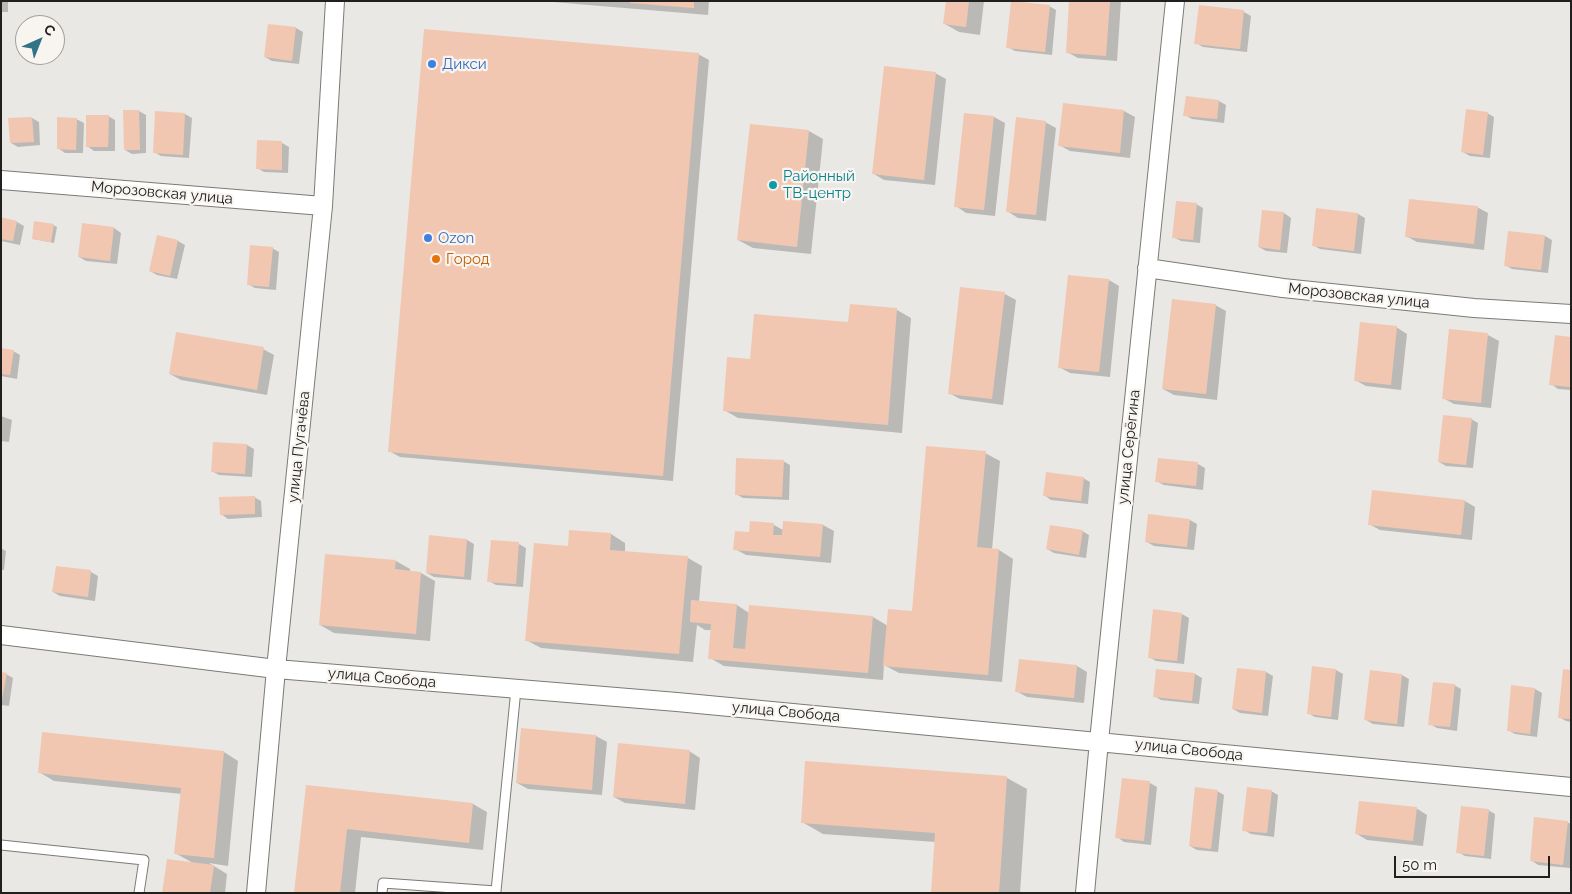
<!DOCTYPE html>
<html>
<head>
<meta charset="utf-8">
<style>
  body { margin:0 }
  #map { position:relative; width:1572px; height:894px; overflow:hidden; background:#eae8e4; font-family:Raleway,sans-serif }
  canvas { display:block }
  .frame { position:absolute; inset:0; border:2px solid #21201f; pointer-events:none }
  .north { position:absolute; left:15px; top:15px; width:50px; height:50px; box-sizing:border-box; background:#f8f5f1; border:1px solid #a2a09d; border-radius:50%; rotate:44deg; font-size:14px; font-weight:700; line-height:20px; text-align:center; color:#21201f }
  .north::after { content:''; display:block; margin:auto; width:18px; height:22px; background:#327486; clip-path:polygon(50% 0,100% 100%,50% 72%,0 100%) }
  .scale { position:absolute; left:1394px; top:856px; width:156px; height:22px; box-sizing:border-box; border:2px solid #21201f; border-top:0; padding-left:6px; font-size:15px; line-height:18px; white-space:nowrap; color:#21201f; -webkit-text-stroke:4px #f8f5f1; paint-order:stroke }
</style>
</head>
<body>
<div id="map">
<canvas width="1572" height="894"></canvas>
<div class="frame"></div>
<div class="north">С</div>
<div class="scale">50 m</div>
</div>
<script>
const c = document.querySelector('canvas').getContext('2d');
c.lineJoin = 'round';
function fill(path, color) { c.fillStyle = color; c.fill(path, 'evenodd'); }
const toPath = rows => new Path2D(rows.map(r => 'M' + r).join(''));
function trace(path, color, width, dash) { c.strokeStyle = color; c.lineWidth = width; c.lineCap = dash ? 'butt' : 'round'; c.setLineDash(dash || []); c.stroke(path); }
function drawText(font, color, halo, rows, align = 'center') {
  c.font = font + ' Raleway,sans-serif'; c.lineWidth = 4.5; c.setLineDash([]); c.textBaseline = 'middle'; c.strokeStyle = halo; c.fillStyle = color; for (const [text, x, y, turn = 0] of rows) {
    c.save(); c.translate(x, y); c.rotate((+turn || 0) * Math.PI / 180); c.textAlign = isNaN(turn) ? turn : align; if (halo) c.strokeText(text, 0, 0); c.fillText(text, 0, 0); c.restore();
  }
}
fill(toPath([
  [1,1,8,1,8,12,1,12],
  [541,1,709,1,708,15],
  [947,1,984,1,980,35,959,32,945,24],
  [1071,1,1121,1,1117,61,1078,58,1067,52],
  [1049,6,1056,10,1052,55,1015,51,1008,47],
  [1200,6,1244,12,1251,16,1247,52,1203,47,1196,43],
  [269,25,296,28,303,32,299,64,272,61,265,57],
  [698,54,709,60,673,481,400,457,389,451],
  [935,73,946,79,935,185,884,180,874,174],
  [1187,97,1219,101,1226,105,1224,123,1192,119,1185,115],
  [1064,104,1124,111,1135,117,1130,158,1070,151,1059,145],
  [139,111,146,115,146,153,132,154,125,150],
  [157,112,185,114,192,118,189,158,161,156,154,152],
  [1487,113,1494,117,1490,158,1470,156,1463,152],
  [965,114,994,117,1005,123,995,216,966,213,956,206],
  [108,116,115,120,115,151,94,151,87,146],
  [32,118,39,122,40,145,18,147,11,143],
  [76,119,84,123,83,153,65,153,58,148],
  [1045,122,1056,128,1046,221,1018,218,1007,211],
  [809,131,823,139,811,254,753,248,738,240],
  [258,142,282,143,289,147,288,173,264,172,257,168],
  [1196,204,1203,208,1200,243,1181,241,1173,237],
  [1477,207,1488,213,1484,250,1417,242,1406,236],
  [1284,213,1291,218,1287,253,1266,251,1259,247],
  [1358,214,1365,218,1361,254,1320,249,1313,245],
  [1,219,17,222,24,226,20,245,1,241],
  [53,225,57,227,54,243,33,239],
  [114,228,121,233,117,264,86,261,79,257],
  [1545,236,1552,240,1548,273,1512,269,1505,265],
  [158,237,178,241,185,245,177,279,157,275,150,271],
  [272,248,279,252,276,290,255,288,248,284],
  [1109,280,1119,286,1110,377,1070,373,1059,367],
  [1005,294,1016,300,1003,405,960,399,949,393],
  [851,305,897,310,911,318,902,433,738,418,724,410,751,361,849,324],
  [1215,305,1226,311,1217,400,1174,395,1163,389],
  [1396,327,1407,334,1401,390,1366,386,1355,380],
  [1488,335,1499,341,1491,408,1454,404,1443,398],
  [1571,338,1571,390,1558,389,1551,384],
  [1,349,13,351,20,355,17,379,1,376],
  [263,349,274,355,267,395,181,380,170,374],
  [1,416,12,420,9,442,1,441],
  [1471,419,1478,423,1473,468,1446,466,1439,462],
  [247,445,254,449,252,477,219,475,212,471],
  [985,453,1000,461,992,550,999,550,1013,559,1002,682,899,673,884,665,883,680,724,666,710,658,712,630,705,630,697,625,693,662,541,648,526,640,569,548,570,531,611,534,625,543,625,552,688,558,702,566,699,602,737,605,749,613,873,617,888,626,914,613],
  [783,461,790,465,789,500,743,498,736,494],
  [1198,464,1205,468,1203,490,1164,485,1156,481],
  [1083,478,1090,482,1088,504,1051,500,1044,495],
  [254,497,261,501,262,517,228,519,221,514],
  [1465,501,1475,507,1472,540,1380,530,1369,524],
  [1190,520,1197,524,1194,550,1154,546,1147,542],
  [784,522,823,525,834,531,831,563,746,555,735,549,750,534,774,525,783,530],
  [1082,531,1089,535,1086,558,1054,553,1047,549],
  [431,537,467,540,474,544,471,580,434,577,427,573],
  [519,544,526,548,523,587,496,585,489,581],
  [1,548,6,551,4,570,1,570],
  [396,561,410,569,410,572,421,573,435,581,430,641,334,633,320,625],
  [57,567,91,572,98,576,95,601,60,596,53,592],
  [1182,614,1189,618,1184,664,1156,661,1149,657],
  [1077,666,1087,672,1084,703,1027,697,1016,691],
  [1313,667,1336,670,1343,674,1338,720,1315,717,1308,713],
  [1571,671,1571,722,1566,721,1559,717],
  [1266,672,1273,676,1268,716,1240,713,1233,709],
  [1,673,6,674,13,678,9,706,1,705],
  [1195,674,1202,678,1199,704,1161,700,1154,696],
  [1402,675,1409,679,1404,727,1373,724,1366,720],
  [1454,685,1461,689,1457,731,1437,728,1430,724],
  [1512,687,1535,689,1542,693,1537,737,1515,734,1508,730],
  [44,733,224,752,238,761,228,866,209,863,227,874,225,893,164,893,193,863,175,853,182,794,54,781,39,772],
  [596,736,607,742,602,795,528,789,517,783],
  [689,751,700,758,695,810,625,803,614,797],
  [807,763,1007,778,1027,789,1020,893,932,893,936,842,823,834,802,822],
  [1123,780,1150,783,1157,787,1151,845,1124,842,1117,837],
  [307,786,473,804,487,812,483,850,361,837,355,893,295,893],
  [1217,791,1224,795,1218,852,1197,850,1190,846],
  [1271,791,1278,795,1274,837,1251,834,1244,830],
  [1416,808,1427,815,1423,846,1367,840,1357,834],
  [1488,810,1495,814,1491,859,1465,856,1458,852],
  [1567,822,1571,824,1570,868,1538,865,1531,860]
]), '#0003');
fill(toPath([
  [630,1,694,1,694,8,630,3],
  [946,1,969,1,966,27,943,24],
  [1011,1,1050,5,1045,52,1006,48],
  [1069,1,1110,1,1106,56,1066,53],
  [1199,5,1244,10,1240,49,1194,44],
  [268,24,296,27,292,61,264,57],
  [424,29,699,53,663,476,388,452],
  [884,66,936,72,924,180,872,174],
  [1186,96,1219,100,1217,119,1183,116],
  [1063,103,1124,110,1120,153,1058,146],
  [1466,109,1488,112,1483,155,1461,152],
  [123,110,139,110,140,150,124,150],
  [155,111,185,113,183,155,153,153],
  [964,113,994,116,984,210,954,207],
  [86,115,109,115,108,147,86,147],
  [32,117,34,142,10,143,8,118],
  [57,117,77,118,76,150,57,149],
  [1016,117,1046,121,1036,215,1006,212],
  [750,124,809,130,797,247,737,240],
  [257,140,282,141,282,170,256,169],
  [1409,199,1478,206,1474,244,1405,237],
  [1176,201,1197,203,1193,240,1172,238],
  [1316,208,1358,213,1354,251,1312,246],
  [1262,210,1284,212,1280,250,1258,247],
  [1,217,17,221,13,241,1,239],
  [34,221,54,224,51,242,32,239],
  [82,223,114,227,110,261,78,257],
  [1508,231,1545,235,1541,270,1504,266],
  [157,235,178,240,170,276,149,271],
  [250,245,273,247,269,287,247,285],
  [1068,275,1109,279,1099,372,1058,368],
  [960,287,1005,292,992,399,948,394],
  [1172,299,1216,304,1206,394,1162,389],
  [850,304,897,308,888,425,723,411,727,357,750,359,754,314,848,322],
  [1360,322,1397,326,1391,385,1354,381],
  [1449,329,1488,333,1481,403,1442,399],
  [176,332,264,347,257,390,169,374],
  [1555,335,1571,337,1571,387,1549,385],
  [1,348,14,350,10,375,1,374],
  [1443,415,1472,418,1466,465,1438,462],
  [213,442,247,444,245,474,211,472],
  [926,446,986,451,977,547,999,549,988,675,883,666,888,609,912,611],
  [736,458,784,460,782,497,735,495],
  [1158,458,1198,462,1196,486,1155,482],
  [1046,472,1084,477,1081,501,1043,496],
  [1372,490,1465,500,1461,535,1368,525],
  [255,496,255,514,220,515,219,497],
  [1148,514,1190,519,1187,547,1145,542],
  [750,521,774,523,773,535,782,535,783,521,823,524,820,557,733,550,735,531,749,532],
  [1050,525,1083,530,1079,555,1046,549],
  [569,530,611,533,610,550,688,556,679,654,525,641,534,543,568,546],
  [429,535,467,539,464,577,426,573],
  [491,540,519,542,516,584,487,582],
  [325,554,396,560,395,569,421,572,416,634,319,625],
  [56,566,91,570,88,597,52,592],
  [691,600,737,604,733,648,745,649,749,605,873,616,868,673,708,659,711,624,690,622],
  [1153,609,1182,613,1177,661,1148,658],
  [1019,659,1077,665,1074,698,1015,692],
  [1312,666,1336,669,1331,717,1307,714],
  [1237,668,1266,671,1262,713,1232,709],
  [1156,669,1195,673,1192,701,1153,697],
  [1563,669,1571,670,1571,719,1558,718],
  [1370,670,1402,674,1397,724,1364,720],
  [1,672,7,673,2,699,1,699],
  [1433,682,1455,684,1450,727,1428,725],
  [1511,685,1535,688,1530,734,1507,731],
  [521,728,596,735,592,790,516,783],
  [42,732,224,751,214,858,174,854,181,788,38,773],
  [618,743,690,750,685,804,613,797],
  [805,761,1007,776,999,893,931,893,935,833,801,823],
  [1122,778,1150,781,1144,841,1115,838],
  [306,785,473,803,469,843,347,829,340,893,294,893],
  [1195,787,1218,790,1211,849,1189,846],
  [1247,787,1272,790,1267,833,1242,831],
  [1359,801,1417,807,1413,841,1355,834],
  [1461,806,1489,809,1484,856,1456,853],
  [1534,817,1568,821,1563,865,1530,861],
  [167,859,214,865,210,893,162,893]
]), '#f2c7b2');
const service = toPath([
  [1,845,144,860,139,893],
  [382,893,383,883,496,891,516,689]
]);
const minor = toPath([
  [1,180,323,206],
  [1147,268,1283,288,1474,308,1571,314],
  [1,635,276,669,677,702,1571,787],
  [256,893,276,669,323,206,335,1],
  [1085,893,1099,741,1175,1]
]);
trace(service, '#7b7a75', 11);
trace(minor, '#7b7a75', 20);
trace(service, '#fff', 9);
trace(minor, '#fff', 18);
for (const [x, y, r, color] of [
  [432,64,5,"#3f7fe0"],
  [773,185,5,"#0f9aa8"],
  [428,238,5,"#3f7fe0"],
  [436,259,5,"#e8710a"]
]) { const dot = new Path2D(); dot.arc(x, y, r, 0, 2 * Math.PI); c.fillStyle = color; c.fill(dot); trace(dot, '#f8f5f1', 2); }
drawText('15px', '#366cbe', '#f8f5f1', [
  ["Дикси",442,64],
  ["Ozon",438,238]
], 'left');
drawText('15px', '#0d838f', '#f8f5f1', [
  ["Районный",783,176],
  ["ТВ-центр",783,193]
], 'left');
drawText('15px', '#21201f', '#f8f5f1', [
  ["Морозовская улица",162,193,5],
  ["Морозовская улица",1359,296,6],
  ["улица Пугачёва",299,447,-84],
  ["улица Серёгина",1129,447,-84],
  ["улица Свобода",382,678,5],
  ["улица Свобода",786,712,5],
  ["улица Свобода",1189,750,6]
]);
drawText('15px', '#c56008', '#f8f5f1', [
  ["Город",446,259]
], 'left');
</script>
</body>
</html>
